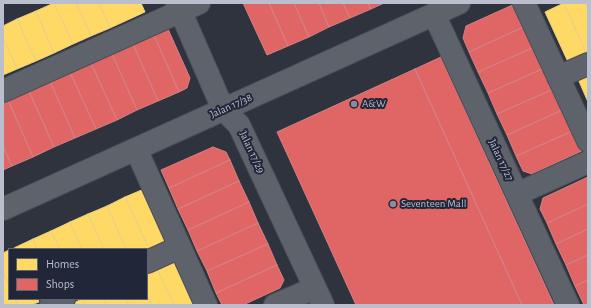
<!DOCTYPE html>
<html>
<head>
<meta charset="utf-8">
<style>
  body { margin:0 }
  #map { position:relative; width:591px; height:308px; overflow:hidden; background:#2e333e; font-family:"Alegreya Sans",sans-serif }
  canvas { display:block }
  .frame { position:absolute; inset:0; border:4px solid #babecd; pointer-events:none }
  .legend { position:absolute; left:8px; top:248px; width:140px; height:52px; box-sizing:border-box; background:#212739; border:1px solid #5e6374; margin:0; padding:5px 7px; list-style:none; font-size:12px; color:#babecd }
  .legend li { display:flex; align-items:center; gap:8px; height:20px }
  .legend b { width:20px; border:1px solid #5e6374 }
</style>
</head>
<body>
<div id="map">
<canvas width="591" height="308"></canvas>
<div class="frame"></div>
<ul class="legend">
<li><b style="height:11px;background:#ffd966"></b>Homes</li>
<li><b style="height:11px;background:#e06666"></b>Shops</li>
</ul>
</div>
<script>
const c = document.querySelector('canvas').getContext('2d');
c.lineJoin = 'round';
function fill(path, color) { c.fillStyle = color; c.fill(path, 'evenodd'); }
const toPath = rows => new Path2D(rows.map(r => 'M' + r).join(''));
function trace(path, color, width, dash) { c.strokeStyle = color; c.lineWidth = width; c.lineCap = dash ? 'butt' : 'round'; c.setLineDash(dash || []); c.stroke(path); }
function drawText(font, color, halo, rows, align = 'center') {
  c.font = font + ' "Alegreya Sans",sans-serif'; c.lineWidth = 4; c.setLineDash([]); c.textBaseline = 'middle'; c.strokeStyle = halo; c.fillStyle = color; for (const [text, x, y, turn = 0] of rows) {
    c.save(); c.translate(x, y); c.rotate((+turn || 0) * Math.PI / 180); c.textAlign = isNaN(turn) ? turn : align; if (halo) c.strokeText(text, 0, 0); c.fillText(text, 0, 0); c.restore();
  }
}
const homes = toPath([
  [54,3,73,44,54,53,36,11,54,3],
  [54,3,76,3,91,36,73,44,54,3],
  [76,3,99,3,110,28,91,36,76,3],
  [99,3,141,3,145,12,110,28,99,3],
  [564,3,586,53,568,62,545,12,564,3],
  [564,3,586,3,588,8,588,53,586,53,564,3],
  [36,11,54,53,36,61,17,19,36,11],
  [17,19,36,61,17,69,3,38,3,26,17,19],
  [3,38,17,69,3,75,3,38],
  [588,74,588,102,578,79,588,74],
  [421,90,454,163,332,218,300,145,421,90],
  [144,189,168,243,150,251,125,197,144,189],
  [125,197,150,251,147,253,147,249,126,249,107,206,125,197],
  [107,206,126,249,104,249,88,214,107,206],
  [88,214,104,249,82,249,70,222,88,214],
  [70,222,82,249,60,249,51,231,70,222],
  [51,231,60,249,37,249,33,239,51,231],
  [33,239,37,249,15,249,14,248,33,239],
  [9,250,9,285,3,272,3,253,9,250],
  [174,257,196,305,174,305,156,266,174,257],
  [156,266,174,305,152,305,147,295,147,270,156,266],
  [504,271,519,305,429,305,504,271],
  [3,272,9,285,9,299,15,299,18,305,3,305,3,272],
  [147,295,152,305,129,305,126,299,147,299,147,295],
  [15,299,38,299,39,302,31,305,18,305,15,299],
  [82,299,85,305,69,305,82,299],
  [82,299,104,299,107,305,85,305,82,299],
  [104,299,126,299,129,305,107,305,104,299]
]);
fill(homes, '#ffd966');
trace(homes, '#ead185', 1);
const shops = toPath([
  [243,3,269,3,288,46,267,55,243,3],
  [269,3,294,3,309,37,288,46,269,3],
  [294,3,319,3,329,27,309,37,294,3],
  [319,3,343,3,350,18,329,27,319,3],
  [343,3,368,3,371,9,350,18,343,3],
  [368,3,384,3,371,9,368,3],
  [517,3,530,24,469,52,463,38,466,26,517,3],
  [530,24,539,45,478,72,469,52,530,24],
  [168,29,190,78,187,88,179,92,154,35,168,29],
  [154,35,179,92,158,101,133,44,154,35],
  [133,44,158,101,137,110,112,54,133,44],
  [539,45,549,66,488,93,478,72,539,45],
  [112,54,137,110,117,120,91,63,112,54],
  [441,57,554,305,522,305,415,69,441,57],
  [91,63,117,120,96,129,70,72,91,63],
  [549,66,558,87,497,114,488,93,549,66],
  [415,69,522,305,356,305,277,132,415,69],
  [70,72,96,129,75,138,50,81,70,72],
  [50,81,75,138,54,147,29,91,50,81],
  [558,87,567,108,507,135,497,114,558,87],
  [29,91,54,147,33,157,8,100,29,91],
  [8,100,33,157,12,166,3,146,3,102,8,100],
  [567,108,577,129,516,156,507,135,567,108],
  [577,129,586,149,532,174,523,171,516,156,577,129],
  [3,146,12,166,3,170,3,146],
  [213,147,226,152,230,160,169,188,161,170,213,147],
  [230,160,239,181,178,209,169,188,230,160],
  [588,177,588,204,547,223,540,209,543,198,588,177],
  [239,181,249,202,188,230,178,209,239,181],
  [249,202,258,223,197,251,188,230,249,202],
  [588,204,588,229,556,244,547,223,588,204],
  [258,223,268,244,207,271,197,251,258,223],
  [588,229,588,255,566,265,556,244,588,229],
  [268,244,277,265,216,293,207,271,268,244],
  [588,255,588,280,575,286,566,265,588,255],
  [277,265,284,280,280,288,243,305,222,305,216,293,277,265],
  [588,280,588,305,584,305,575,286,588,280]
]);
fill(shops, '#e06666');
trace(shops, '#d58085', 1);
const minor = toPath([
  [177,3,223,109,239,125,323,305],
  [524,3,588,141],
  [434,14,568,305],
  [558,77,588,64],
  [3,91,199,3],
  [136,149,206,305],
  [517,194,588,162],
  [3,209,459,3],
  [147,262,180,247],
  [51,305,64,299],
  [275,305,315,288]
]);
trace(minor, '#4b4e56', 24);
trace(minor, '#5e626b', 22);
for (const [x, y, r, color] of [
  [354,104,4,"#898d9b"],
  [393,204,4,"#898d9b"]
]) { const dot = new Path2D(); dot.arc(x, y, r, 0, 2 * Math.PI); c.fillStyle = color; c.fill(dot); trace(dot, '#212739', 1.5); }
drawText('11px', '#babecd', '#212739', [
  ["A&W",362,104],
  ["Seventeen Mall",401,204]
], 'left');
drawText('11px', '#babecd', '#212739', [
  ["Jalan 17/38",231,106,-24],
  ["Jalan 17/29",252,152,65],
  ["Jalan 17/27",501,160,65]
]);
</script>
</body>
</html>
